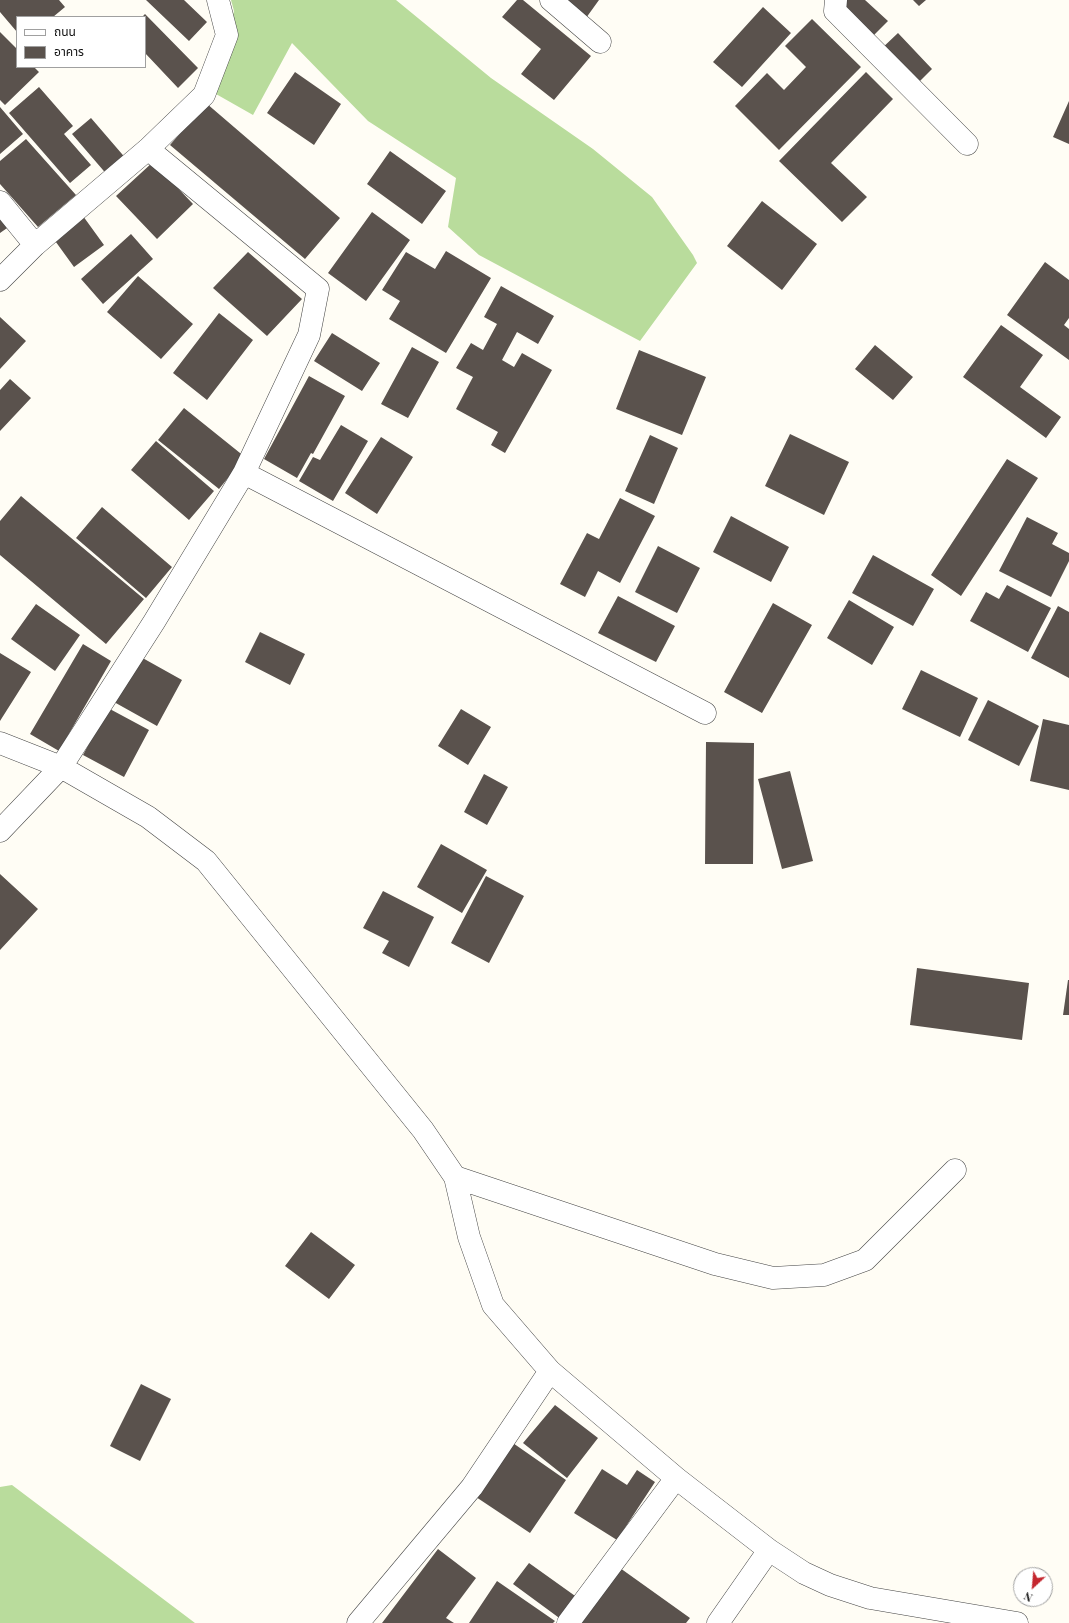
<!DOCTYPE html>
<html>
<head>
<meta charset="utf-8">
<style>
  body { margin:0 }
  #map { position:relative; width:1069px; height:1623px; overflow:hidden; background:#fffdf5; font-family:"Playfair Display","Noto Sans Thai",serif }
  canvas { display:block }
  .legend { position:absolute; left:16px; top:16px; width:130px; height:52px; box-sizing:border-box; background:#fff; border:1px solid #a0a0a0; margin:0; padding:5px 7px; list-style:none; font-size:12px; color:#111 }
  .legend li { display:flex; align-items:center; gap:8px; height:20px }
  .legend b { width:20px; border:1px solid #a0a0a0 }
  .north { position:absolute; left:1013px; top:1567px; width:40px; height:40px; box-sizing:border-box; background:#fff; border:1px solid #a0a0a0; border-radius:50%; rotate:206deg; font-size:11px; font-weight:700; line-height:16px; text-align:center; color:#111 }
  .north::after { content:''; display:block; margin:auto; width:14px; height:18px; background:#c4262e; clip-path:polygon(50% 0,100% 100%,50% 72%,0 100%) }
</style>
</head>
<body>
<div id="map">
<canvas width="1069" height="1623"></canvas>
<ul class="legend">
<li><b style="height:5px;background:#fff"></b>ถนน</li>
<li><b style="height:11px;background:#5a524d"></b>อาคาร</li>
</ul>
<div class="north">N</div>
</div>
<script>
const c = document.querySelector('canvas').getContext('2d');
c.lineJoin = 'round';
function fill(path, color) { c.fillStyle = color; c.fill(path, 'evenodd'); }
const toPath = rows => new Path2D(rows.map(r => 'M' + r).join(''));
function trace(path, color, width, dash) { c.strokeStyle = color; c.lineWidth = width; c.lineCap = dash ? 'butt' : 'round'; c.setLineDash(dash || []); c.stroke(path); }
fill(toPath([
  [231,0,396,0,491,78,593,149,652,197,693,255,697,263,640,341,479,255,448,227,456,178,368,121,292,43,253,115,216,94,234,11],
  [12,1485,195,1623,0,1623,0,1487]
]), '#b9dc9c');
fill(toPath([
  [0,0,59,0,65,7,53,17,17,17,17,32,0,12],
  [146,0,184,0,207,22,189,41],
  [517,0,523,0,591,56,554,100,521,74,541,49,502,17],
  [562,0,599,0,586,18],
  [847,0,865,0,888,21,870,39,838,9],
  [913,0,926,0,919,6],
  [763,7,791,33,742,87,713,62],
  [145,14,198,68,178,88,145,53,145,17,142,17],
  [812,19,861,67,779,150,735,106,767,73,784,90,806,67,785,46],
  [0,32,17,49,17,67,34,67,39,72,5,105,0,100],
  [898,33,932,69,914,87,879,51],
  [295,72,341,104,314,145,267,113],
  [866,72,893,99,831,163,867,197,842,222,779,161],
  [39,87,73,126,64,134,91,165,70,183,9,113],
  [1069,101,1069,144,1053,137],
  [206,103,340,218,305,259,170,145],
  [0,107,23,134,0,154],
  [91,118,128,161,109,177,72,134],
  [26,139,76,195,38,227,0,184,0,161],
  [390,151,446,191,422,224,367,184],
  [153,162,193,204,157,239,116,196],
  [762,201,817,244,782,290,727,246],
  [0,212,10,226,0,233],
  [372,212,410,240,366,301,328,273],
  [83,216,104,245,74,267,53,238],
  [131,234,153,259,103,304,81,279],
  [446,251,491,278,446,353,389,319,400,301,382,290,406,252,435,269],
  [248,252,302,299,267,336,213,288],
  [1045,262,1069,280,1069,318,1064,325,1069,329,1069,360,1007,315],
  [138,276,193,324,161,359,107,312],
  [501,286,554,316,538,344,517,332,502,360,514,367,522,353,552,370,505,453,491,445,498,432,456,409,473,377,456,368,471,343,483,350,497,324,484,317],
  [219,313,253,340,207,400,173,373],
  [0,317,26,341,0,369],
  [1001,325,1043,355,1020,387,1061,417,1046,438,963,377],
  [332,333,380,363,362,391,314,361],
  [875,345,913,377,893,400,855,369],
  [412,347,439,362,408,418,381,404],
  [639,350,706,377,682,435,616,409],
  [309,376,345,396,313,454,311,453,297,478,264,459],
  [10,379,31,398,0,431,0,390],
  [184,408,245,457,219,489,158,440],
  [341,425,368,441,333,501,299,481,313,457,320,460],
  [790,434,849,462,824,515,765,486],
  [650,435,678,448,654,504,625,491],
  [381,437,413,457,377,514,345,493],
  [156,441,214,491,189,520,131,470],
  [1007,459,1038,478,961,596,931,575],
  [21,496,144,599,106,644,0,555,0,521],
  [620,498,655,516,620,583,598,571,585,597,560,584,587,533,599,539],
  [102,507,172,567,146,598,76,538],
  [731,516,789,547,771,582,713,552],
  [1027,517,1058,533,1052,544,1069,553,1069,561,1051,597,999,571],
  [658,546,700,568,677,613,635,592],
  [873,555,934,589,913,626,852,593],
  [1007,585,1051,608,1028,652,970,621,986,592,999,599],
  [618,596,675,626,656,662,598,633],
  [849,600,894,627,872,665,827,638],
  [773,603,812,625,762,713,724,692],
  [36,604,80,635,55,671,11,639],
  [1058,606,1069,612,1069,678,1031,658],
  [260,632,305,654,290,685,245,662],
  [83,644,111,661,59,751,30,734],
  [0,653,31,672,0,721],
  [139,656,182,680,157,726,114,702],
  [921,670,978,698,960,737,902,709],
  [988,700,1039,726,1019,766,968,740],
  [108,708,149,730,124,777,83,755],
  [461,709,491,727,468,765,438,746],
  [1043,719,1069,725,1069,790,1030,781],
  [706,742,754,743,753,864,705,864],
  [790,771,813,861,782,869,758,779],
  [484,774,508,787,487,825,464,812],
  [441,844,487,870,462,913,417,887],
  [0,874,38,909,0,950],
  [486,876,524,896,489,963,451,943],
  [383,891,434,917,409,967,382,953,389,941,363,928],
  [917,968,1029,983,1022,1040,910,1025],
  [1068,980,1069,980,1069,1015,1063,1015],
  [311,1232,355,1265,329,1299,285,1266],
  [141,1384,171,1399,140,1461,110,1446],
  [555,1405,598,1438,567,1478,523,1443],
  [510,1441,566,1480,530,1533,473,1495],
  [602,1469,627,1485,637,1470,655,1482,617,1540,574,1513],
  [438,1549,476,1578,446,1618,454,1623,382,1623],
  [529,1563,578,1598,562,1620,513,1584],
  [620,1568,690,1618,686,1623,581,1623],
  [497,1581,555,1621,553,1623,469,1623]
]), '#5a524d');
const minor = toPath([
  [551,0,600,42],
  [836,0,835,11,967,144],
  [0,202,35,245],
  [0,280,35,245,148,149,204,95,227,35,218,0],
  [244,473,705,713],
  [0,743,61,767,148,817,206,861,423,1130,455,1177,469,1237,493,1305,550,1371,676,1478,769,1550,804,1573,830,1585,870,1598,1017,1623],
  [0,831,61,767,154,622,244,473,309,335,318,289,148,149],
  [455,1177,715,1264,773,1278,824,1275,865,1260,955,1170],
  [358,1623,472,1487,550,1371],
  [568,1623,676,1478],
  [718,1623,769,1550]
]);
trace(minor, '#444', 23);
trace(minor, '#fff', 22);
</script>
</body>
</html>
